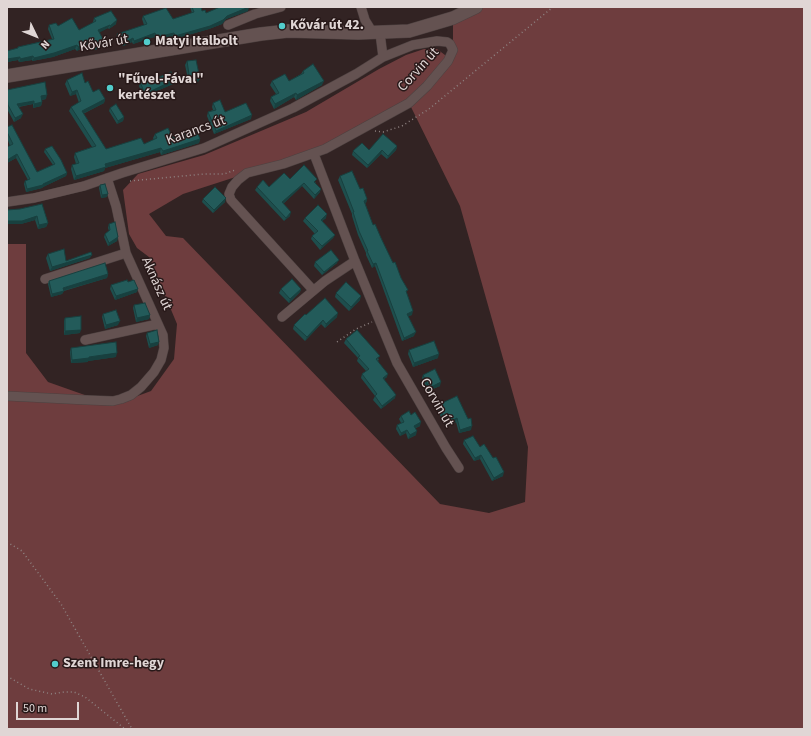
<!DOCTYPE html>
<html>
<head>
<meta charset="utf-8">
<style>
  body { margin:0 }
  #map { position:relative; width:811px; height:736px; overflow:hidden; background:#322323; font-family:"Source Sans 3",sans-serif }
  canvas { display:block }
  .frame { position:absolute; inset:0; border:8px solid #e0d6d5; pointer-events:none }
  .north { position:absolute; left:16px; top:16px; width:40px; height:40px; -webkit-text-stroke:3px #281919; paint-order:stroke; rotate:133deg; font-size:11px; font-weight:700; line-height:16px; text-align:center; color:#e0d6d5 }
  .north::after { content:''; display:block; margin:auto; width:14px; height:18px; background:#e0d6d5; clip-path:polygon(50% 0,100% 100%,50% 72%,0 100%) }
  .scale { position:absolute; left:16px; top:702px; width:63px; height:18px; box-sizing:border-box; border:2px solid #e0d6d5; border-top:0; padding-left:5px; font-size:12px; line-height:14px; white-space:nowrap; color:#e0d6d5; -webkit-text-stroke:3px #281919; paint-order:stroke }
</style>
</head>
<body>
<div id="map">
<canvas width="811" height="736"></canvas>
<div class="frame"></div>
<div class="north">N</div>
<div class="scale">50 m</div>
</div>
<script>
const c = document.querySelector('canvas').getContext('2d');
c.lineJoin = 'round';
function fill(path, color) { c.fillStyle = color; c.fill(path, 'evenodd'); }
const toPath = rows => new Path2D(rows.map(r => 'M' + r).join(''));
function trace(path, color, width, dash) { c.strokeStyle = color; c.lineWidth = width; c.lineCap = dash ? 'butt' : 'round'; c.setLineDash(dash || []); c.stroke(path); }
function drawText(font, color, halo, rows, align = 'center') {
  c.font = font + ' "Source Sans 3",sans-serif'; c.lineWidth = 3; c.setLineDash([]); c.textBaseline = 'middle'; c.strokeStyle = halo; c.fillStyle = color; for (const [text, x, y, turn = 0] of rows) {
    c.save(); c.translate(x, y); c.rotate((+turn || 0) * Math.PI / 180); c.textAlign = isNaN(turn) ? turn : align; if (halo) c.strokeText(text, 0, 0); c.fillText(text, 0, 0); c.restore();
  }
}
fill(toPath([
  [476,7,804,7,804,729,7,729,7,244,26,244,26,353,48,382,113,405,151,391,174,359,177,324,149,257,137,248,129,234,123,190,138,174,204,155,306,112,379,69,406,55,424,49,437,49,445,55,448,60,453,50,453,18],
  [409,103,460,206,528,447,525,502,489,513,440,504,183,238,166,236,149,214,183,194,251,172,343,140]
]), '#6e3d3e');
const minor = toPath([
  [361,7,365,20,373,33],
  [228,25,255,14,281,7],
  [380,33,383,57],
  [314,154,355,261,397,363,446,448,459,468],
  [7,202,34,198,84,186,122,173,204,148,293,108,356,74,383,57,413,45,437,41,447,42,450,44,453,50,448,61,427,86,409,103,325,149,283,164,247,173,238,180,232,187,229,194,231,200,313,290],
  [45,279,126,253],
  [282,317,325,281,355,261],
  [85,340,158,324],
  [7,396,87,400,113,401,121,399,131,395,141,387,154,372,161,360,164,348,163,335,126,253,116,206,107,178]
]);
const secondary = toPath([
  [7,76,261,34,288,31,358,33,409,31,453,18,476,7]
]);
trace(minor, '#4d4140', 10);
trace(secondary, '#4d4140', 14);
trace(toPath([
  [375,131,383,132,402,126,429,109,553,7],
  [130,181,204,174,224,174,235,170],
  [337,342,356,329,372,322],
  [7,542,22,551,61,604,132,729],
  [7,676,29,689,52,694,64,692,74,692,85,697,125,729]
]), '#8f8382', 1.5, [1, 3]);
trace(minor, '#645251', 9);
trace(secondary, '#645251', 13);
fill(toPath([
  [190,7,201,7,202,11,206,13,248,11,226,19,222,24,209,29,174,39,172,36,156,40,154,37,133,44,132,42,123,46,116,38,117,34,144,25,142,19,143,16,173,19,192,13],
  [94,18,116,24,109,29,108,28,99,32,103,46,95,50,92,42,77,51,75,49,53,57,32,61,32,60,19,62,18,60,7,62,7,51,17,49,18,47,52,39,48,29,49,25,58,26,79,30,93,23,93,22],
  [187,61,198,82,189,84,185,65],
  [303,71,322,85,296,100,294,97,274,109,270,101,271,97,276,94,270,85,272,81,289,81,301,74],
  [155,79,174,80,173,84,143,97,139,86,140,82],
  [67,80,85,83,93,92,105,99,104,103,83,114,106,149,144,144,154,140,153,138,155,134,173,138,200,139,199,143,161,155,160,152,105,168,104,171,74,180,71,169,72,165,76,164,74,157,75,153,92,147,69,111,71,107,79,103,76,94,70,96,65,84],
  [7,90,46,99,42,100,42,102,41,106,33,108,33,104,19,107,21,118,14,122,7,109],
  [213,103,225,112,251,119,214,134,207,116,208,112,213,110,212,107],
  [110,108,124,117,123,121,117,124,109,111],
  [7,127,37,172,53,165,44,152,45,149,67,173,66,176,43,187,42,188,26,192,24,184,25,181,28,180,16,158,7,163,7,147,10,146,7,138],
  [397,146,396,150,387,159,381,154,367,168,352,155,353,151,369,150],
  [340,176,360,189,367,199,366,203,365,203,373,225,381,238,406,293,412,315,408,316,414,336,402,341,375,266,372,268,366,255,366,253,358,235,352,216,352,214,338,180],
  [290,179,316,182,315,183,320,192,314,199,302,186,283,204,290,216,284,221,255,190,257,187,269,187],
  [100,185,107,197,101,198,99,188],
  [203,199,225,202,213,213,202,202],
  [42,204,48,223,46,227,38,229,35,220,21,224,20,209],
  [305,218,326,218,322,221,335,235,333,238,320,250,311,239,312,236,315,234,303,221],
  [109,224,118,237,117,241,108,246,104,237,105,234,109,231,108,228],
  [48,254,66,261,90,258,50,271,46,258],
  [315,262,337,263,322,275,314,266],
  [108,274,107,278,64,291,62,294,51,297,48,284,49,281],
  [128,282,137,292,115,300,110,289,111,285],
  [281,289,301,289,300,292,289,303,279,293],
  [336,293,360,300,349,311,335,297],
  [134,305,150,315,149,319,136,322,133,308],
  [103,314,118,325,105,329,102,317],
  [306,315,337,317,325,328,321,324,305,341,293,329,294,325],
  [65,318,80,333,64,335,64,321],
  [147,333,158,345,149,348,146,336],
  [346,339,379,359,378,361,387,377,384,379,395,398,381,409,373,400,375,396,361,378,362,374,366,371,357,361,358,358,344,343],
  [71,348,116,357,88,361,88,362,71,363,70,352],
  [409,350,438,358,413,367,408,354],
  [423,375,440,386,428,391,422,378],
  [457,396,471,430,459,433,456,422,446,427,437,409,438,405],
  [411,415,420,426,416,428,416,435,408,439,406,433,400,436,396,429,397,425,401,423,399,419,401,416],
  [464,440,480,447,493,458,503,476,492,481,480,459,474,461,463,444]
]), '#1e4e4d');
fill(toPath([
  [249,7,248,11,226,19,222,24,209,29,174,39,175,36],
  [117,20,116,24,109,29,110,26],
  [110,25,108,28,97,34,98,30],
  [155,33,154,37,133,44,134,41],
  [174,33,172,36,156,40,157,37],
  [133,38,132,42,123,46,124,43],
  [93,39,92,42,77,51,78,47],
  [105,43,103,46,95,50,97,47],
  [77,45,75,49,53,57,32,61,34,58],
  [33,56,32,60,19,62,20,59],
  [20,57,18,60,7,62,7,59],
  [200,79,198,82,189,84,190,81],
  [174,80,173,84,143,97,145,94],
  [324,81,322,85,296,100,297,95],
  [77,90,76,94,70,96,72,92],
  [296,93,294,97,274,109,275,104],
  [47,95,46,99,40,100,41,96],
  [105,99,104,103,80,115,82,111],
  [34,101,33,104,16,107,17,104],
  [42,102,41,106,33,108,34,104],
  [23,114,21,118,14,122,15,118],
  [252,115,251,119,214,134,216,131],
  [124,117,123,121,117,124,118,121],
  [200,139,199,143,161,155,163,151],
  [397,146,396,150,387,159,388,156],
  [161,148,160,152,105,168,104,171,74,180,76,176,105,164],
  [382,150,381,154,367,168,368,165],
  [17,154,16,158,7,163,7,160],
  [67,173,66,176,43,187,42,188,26,192,27,189,43,184],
  [304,183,302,186,281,206,282,202],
  [321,189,320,192,314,199,315,195],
  [108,194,107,197,101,198,102,195],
  [226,198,225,202,213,213,214,210],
  [367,199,366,203,362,204,364,201],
  [291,212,290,216,284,221,286,218],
  [327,214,326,218,320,223,321,220],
  [37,216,35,220,21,224,7,224,7,221],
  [48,223,46,227,38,229,39,225],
  [335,235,333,238,320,250,322,246],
  [118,237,117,241,108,246,109,243],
  [92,255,90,258,50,271,52,267],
  [339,260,337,263,322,275,324,272],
  [376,263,375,266,372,268,373,264],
  [108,274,107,278,62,291,63,288],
  [138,289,137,292,115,300,116,296],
  [301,289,300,292,289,303,290,299],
  [64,291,62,294,51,297,52,294],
  [361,296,360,300,349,311,351,307],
  [413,311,412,315,406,317,407,314],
  [338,313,337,317,325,328,326,324],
  [150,315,149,319,136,322,137,318],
  [323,320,321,324,305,341,307,337],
  [120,321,118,325,105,329,106,325],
  [81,330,80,333,64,335,65,331],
  [416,332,414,336,402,341,404,338],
  [159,342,158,345,149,348,150,344],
  [117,353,116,357,88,361,88,362,71,363,72,360],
  [439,354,438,358,413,367,414,363],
  [388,374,387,377,382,381,383,378],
  [441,382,440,386,428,391,429,388],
  [396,395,395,398,381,409,382,406],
  [457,418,456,422,446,427,447,423],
  [421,422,420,426,413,429,414,426],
  [472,426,471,430,459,433,460,430],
  [407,430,406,433,400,436,401,433],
  [417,431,416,435,408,439,410,435],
  [481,455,480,459,474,461,475,458],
  [504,472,503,476,492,481,494,478]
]), '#18403f');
const building = toPath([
  [192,7,201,7,202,11,205,10,206,13,220,7,249,7,227,16,223,20,210,26,175,36,174,33,157,37,155,33,134,41,133,38,124,43,117,34,147,24,143,16,166,8,173,19,194,12,192,7],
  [111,11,117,20,110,26,110,25,98,30,105,43,97,47,93,39,78,47,77,45,54,53,34,58,33,56,20,59,20,57,7,59,7,51,18,48,18,47,54,39,49,25,56,23,58,26,72,18,79,30,96,21,94,18,111,11],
  [196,60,200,79,190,81,187,61,196,60],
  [313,64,324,81,297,95,296,93,275,104,271,97,279,93,272,81,285,74,289,81,304,73,303,71,313,64],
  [171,72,174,80,145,94,140,82,154,76,155,79,171,72],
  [82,73,85,83,88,81,93,92,99,89,105,99,82,111,106,149,141,138,144,144,157,138,155,134,168,128,173,138,196,129,200,139,163,151,161,148,105,164,106,167,76,176,72,165,79,163,75,153,96,146,71,107,81,101,77,90,72,92,67,80,82,73],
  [45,82,47,95,41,96,42,102,34,104,34,101,17,104,23,114,15,118,8,105,7,97,7,90,45,82],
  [220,100,225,112,246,103,252,115,216,131,208,112,216,110,213,103,220,100],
  [116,104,124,117,118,121,110,108,116,104],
  [12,125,37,172,55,164,45,149,52,146,61,160,67,173,43,184,43,185,27,189,25,181,30,179,17,154,7,160,7,147,13,144,7,132,7,127,12,125],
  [383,134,397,146,388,156,382,150,368,165,353,151,362,143,369,150,383,134],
  [304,165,317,179,314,182,321,189,315,195,304,183,282,202,291,212,286,218,257,187,263,180,269,187,284,173,290,179,304,165],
  [352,171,360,189,363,188,367,199,364,201,373,225,375,224,381,238,393,263,395,262,401,278,408,290,406,291,413,311,407,314,416,332,404,338,376,263,373,264,367,251,368,251,359,231,353,212,354,212,340,176,352,171],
  [105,184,108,194,102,195,100,185,105,184],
  [215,187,226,198,214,210,203,199,215,187],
  [42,204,48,223,39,225,37,216,22,221,7,221,7,210,20,209,42,204],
  [318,205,327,214,321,220,335,235,322,246,312,236,318,231,305,218,318,205],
  [115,222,118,237,109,243,105,234,110,230,109,224,115,222],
  [64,249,66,261,91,252,92,255,52,267,48,254,64,249],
  [331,250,339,260,324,272,315,262,331,250],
  [105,263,108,274,63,288,64,291,52,294,49,281,105,263],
  [292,279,301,289,290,299,281,289,292,279],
  [127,280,128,282,134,280,138,289,116,296,111,285,127,280],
  [346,282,361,296,351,307,336,293,346,282],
  [325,298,338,313,326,324,323,320,307,337,294,325,305,314,306,315,325,298],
  [145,303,150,315,137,318,134,305,145,303],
  [116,310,120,321,106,325,103,314,116,310],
  [81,316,81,330,65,331,65,318,81,316],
  [157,330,159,342,150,344,147,333,157,330],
  [357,330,380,356,376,359,388,374,383,378,396,395,382,406,375,396,377,394,362,374,369,369,358,357,360,356,346,339,357,330],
  [434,341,439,354,414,363,409,350,434,341],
  [116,342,117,353,89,357,89,358,72,360,71,348,116,342],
  [435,369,441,382,429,388,423,375,435,369],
  [457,396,468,419,471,418,472,426,460,430,457,418,447,423,438,405,457,396],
  [409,411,411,415,415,412,421,422,414,426,417,431,410,435,407,430,401,433,397,425,404,422,401,416,409,411],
  [473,436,480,447,484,444,493,458,496,457,504,472,494,478,481,455,475,458,464,440,473,436]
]);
fill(building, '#235b5a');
trace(building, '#18403f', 1);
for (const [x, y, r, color] of [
  [282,26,4,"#52cdcc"],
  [147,42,4,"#52cdcc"],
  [110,88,4,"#52cdcc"],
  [55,664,4,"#52cdcc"]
]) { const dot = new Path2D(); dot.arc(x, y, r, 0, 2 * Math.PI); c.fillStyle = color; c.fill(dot); trace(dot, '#281919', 1.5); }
drawText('bold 14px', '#e0d6d5', '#281919', [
  ["Kővár út 42.",290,26],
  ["Matyi Italbolt",155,42],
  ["\"Fűvel-Fával\"",118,80],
  ["kertészet",118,96],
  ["Szent Imre-hegy",63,664]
], 'left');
drawText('14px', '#e0d6d5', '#281919', [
  ["Kővár út",104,44,-10],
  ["Corvin út",419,70,-48],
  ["Karancs út",196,131,-20],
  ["Aknász út",156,284,66],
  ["Corvin út",436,403,60]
]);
</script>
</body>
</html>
